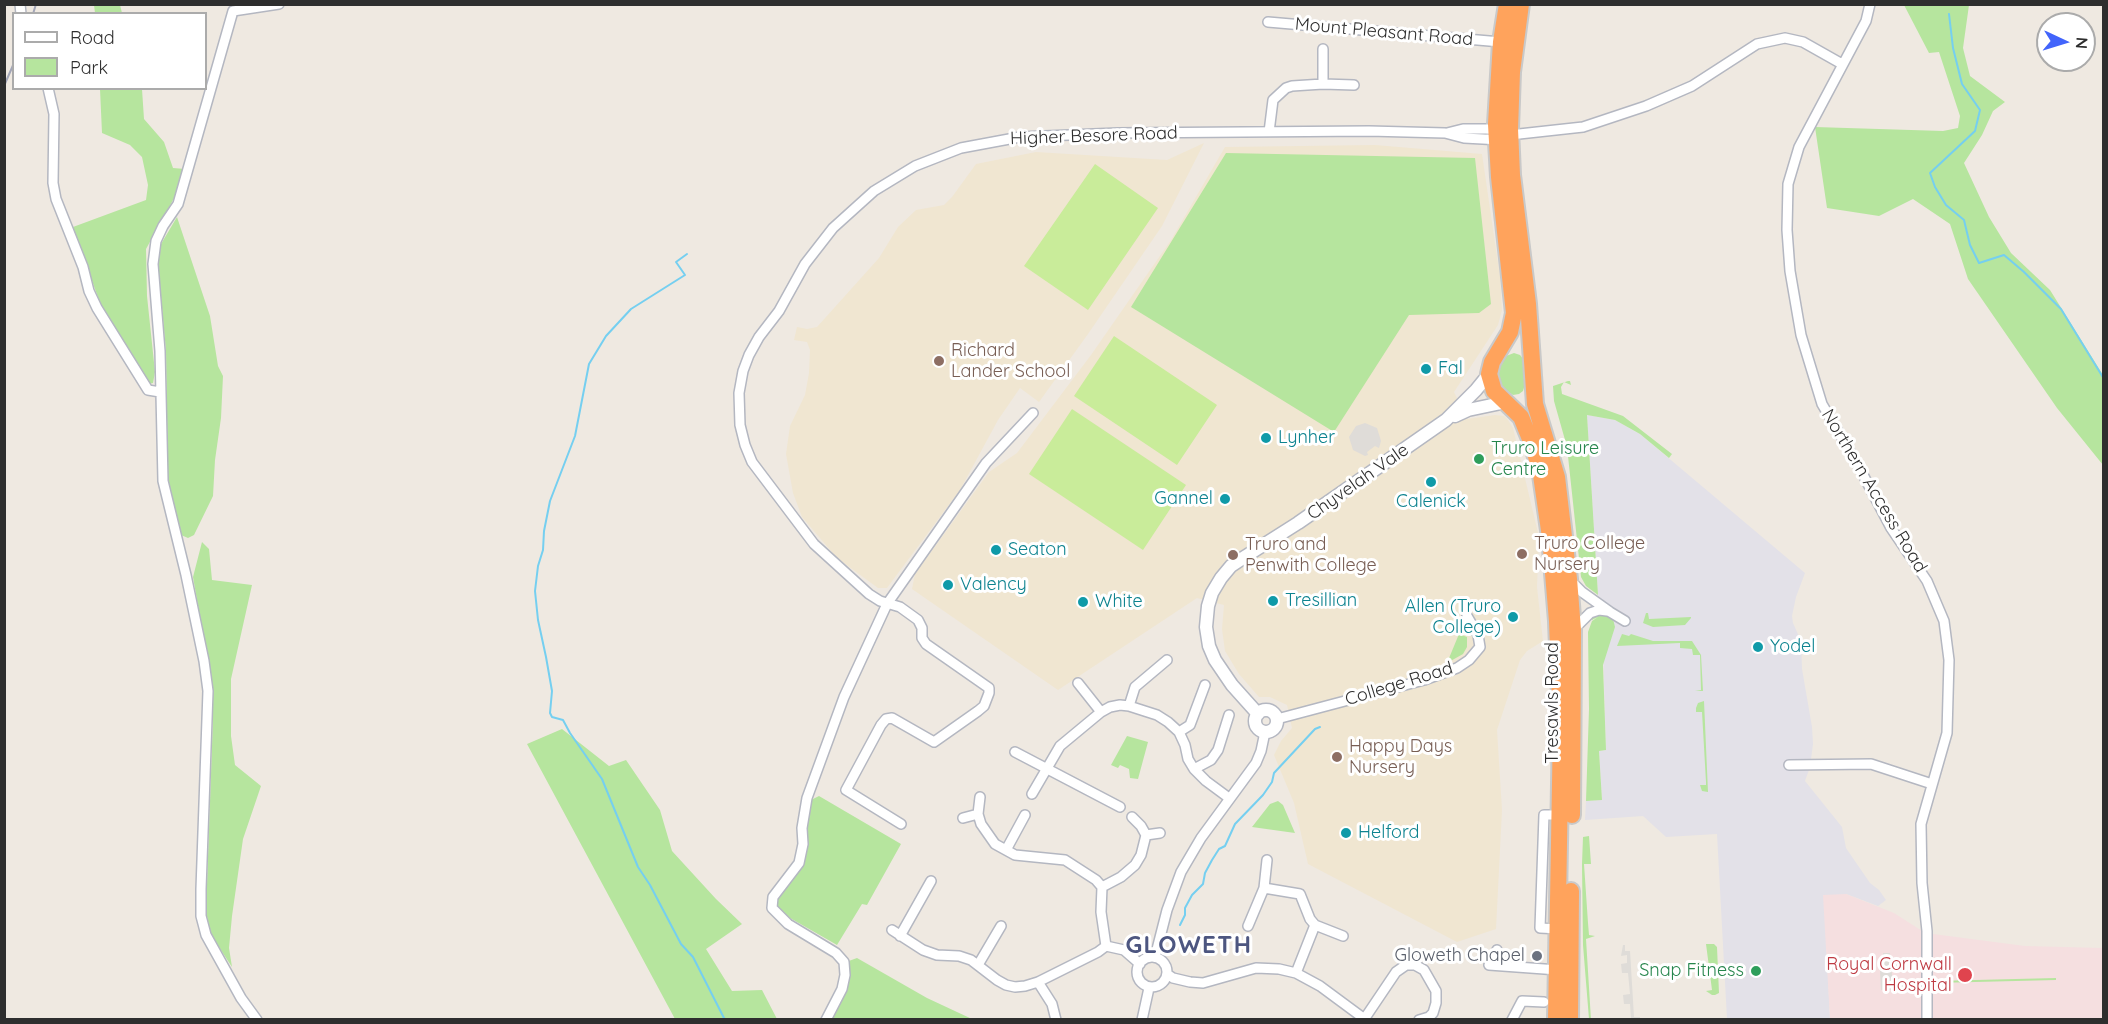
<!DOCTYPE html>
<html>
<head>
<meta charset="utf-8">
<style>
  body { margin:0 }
  #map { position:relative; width:2108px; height:1024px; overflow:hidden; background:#efe9e1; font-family:Quicksand,sans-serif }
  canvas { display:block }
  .frame { position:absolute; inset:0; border:6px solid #2e2e2e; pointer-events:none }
  .legend { position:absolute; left:12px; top:12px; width:195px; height:78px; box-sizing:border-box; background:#fff; border:2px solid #ababab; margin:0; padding:8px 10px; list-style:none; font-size:18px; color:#2e2e2e }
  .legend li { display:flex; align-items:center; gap:12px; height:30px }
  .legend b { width:30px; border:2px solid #ababab }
  .north { position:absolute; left:2036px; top:12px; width:60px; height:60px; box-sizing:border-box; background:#fff; border:2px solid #ababab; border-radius:50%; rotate:94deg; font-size:16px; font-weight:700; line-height:24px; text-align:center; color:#2e2e2e }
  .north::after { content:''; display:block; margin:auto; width:21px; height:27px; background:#4264fb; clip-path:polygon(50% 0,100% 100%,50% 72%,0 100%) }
</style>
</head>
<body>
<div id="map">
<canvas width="2108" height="1024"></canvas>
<div class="frame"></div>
<ul class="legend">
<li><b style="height:8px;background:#fff"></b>Road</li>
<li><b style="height:16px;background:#b6e59e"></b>Park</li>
</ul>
<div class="north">N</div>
</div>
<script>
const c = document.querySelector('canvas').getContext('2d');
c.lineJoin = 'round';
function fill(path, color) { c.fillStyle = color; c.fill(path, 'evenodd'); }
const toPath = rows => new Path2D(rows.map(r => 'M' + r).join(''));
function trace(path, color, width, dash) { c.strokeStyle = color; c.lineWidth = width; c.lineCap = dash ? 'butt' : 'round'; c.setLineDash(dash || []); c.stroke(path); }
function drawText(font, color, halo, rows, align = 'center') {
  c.font = font + ' Quicksand,sans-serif'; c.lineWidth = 6; c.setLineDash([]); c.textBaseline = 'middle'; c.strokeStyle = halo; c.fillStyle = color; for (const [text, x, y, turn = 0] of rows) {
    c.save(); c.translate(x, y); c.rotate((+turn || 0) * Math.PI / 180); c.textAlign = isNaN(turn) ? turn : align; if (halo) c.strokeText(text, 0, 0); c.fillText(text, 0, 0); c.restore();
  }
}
fill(toPath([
  [1587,415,1615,420,1640,434,1805,573,1796,597,1792,616,1793,623,1801,641,1802,669,1812,727,1813,744,1810,767,1805,781,1842,827,1846,848,1870,883,1879,890,1886,900,1878,906,1846,894,1826,935,1830,1019,1727,1019,1717,834,1666,837,1643,816,1585,820,1586,801,1602,800,1599,751,1606,750,1602,615,1598,595]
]), '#e3e1e8');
fill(toPath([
  [1204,143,1162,226,1088,334,1039,402,1020,388,998,420,960,490,887,588,878,588,837,558,802,517,793,493,786,454,790,426,805,395,809,373,810,350,807,342,794,340,797,327,807,329,817,327,879,258,898,227,916,210,944,205,952,197,976,164,1036,152,1167,160],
  [1375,145,1482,154,1500,277,1502,310,1498,325,1454,392,1467,419,1495,415,1504,416,1508,420,1513,428,1539,537,1537,587,1543,641,1527,651,1520,660,1497,730,1502,810,1496,929,1457,942,1308,864,1294,803,1274,755,1281,741,1292,728,1287,705,1270,697,1259,697,1239,674,1225,651,1222,629,1224,605,1197,598,1058,690,912,589,915,574,989,472,1017,453,1091,355,1171,240,1225,147]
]), '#f0e6d1');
fill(toPath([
  [1846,894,1894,913,1919,929,1933,934,2025,946,2103,948,2103,1019,1830,1019,1823,895]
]), '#f5dfe0');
fill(toPath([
  [94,5,120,5,122,13,95,13],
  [1904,5,1969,5,1963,48,1970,76,2005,102,1993,111,1982,135,1964,163,1989,217,2011,253,2050,290,2103,375,2103,465,2057,408,1968,279,1950,224,1913,199,1879,216,1827,208,1815,127,1943,131,1958,128,1960,116,1939,52,1929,53],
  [100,89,142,89,144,119,164,142,173,168,185,169,178,191,146,249,147,296,155,372,153,383,149,384,101,306,73,227,146,200,148,185,142,157,130,145,102,133],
  [1226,153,1475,158,1491,304,1479,313,1409,315,1334,432,1131,307],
  [177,217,210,316,218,366,223,376,221,418,215,460,213,496,194,535,188,538,181,535,168,481,166,351,158,265,161,244],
  [1514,353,1520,355,1524,360,1527,377,1523,391,1519,394,1513,395,1503,388,1497,378,1498,364,1506,356],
  [1568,381,1570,381,1571,385,1564,382,1561,387,1562,394,1623,416,1672,454,1669,458,1640,434,1615,420,1587,415,1598,595,1586,586,1581,577,1567,447,1554,401,1553,386],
  [202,542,209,549,212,580,252,585,231,679,231,736,235,765,261,786,243,839,232,916,229,948,232,967,211,935,206,912,213,718,212,687,193,577],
  [1691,610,1691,618,1685,625,1653,627,1643,623,1646,613,1648,613,1649,619,1691,617],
  [1603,613,1613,619,1615,627,1603,665,1606,750,1599,751,1602,800,1586,801,1589,709,1588,632,1592,621,1598,617,1592,620,1592,615],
  [1459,634,1467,637,1467,647,1463,654,1447,663],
  [1622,634,1629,636,1631,634,1653,641,1692,641,1701,655,1703,691,1695,691,1701,690,1700,655,1693,655,1692,649,1680,648,1680,643,1617,646],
  [1704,701,1708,792,1702,791,1700,785,1706,785,1706,782,1702,712,1696,712,1696,708,1698,703],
  [562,729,609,766,626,760,660,810,672,851,716,899,742,924,706,949,732,991,762,990,777,1019,675,1019,527,744],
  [1127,736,1148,742,1138,779,1130,778,1129,769,1120,765,1118,768,1111,765],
  [819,796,901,844,867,905,862,904,837,945,790,918,776,907,777,899,802,867,811,800],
  [1278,801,1283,805,1295,833,1252,827,1270,804],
  [1589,836,1591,864,1584,864,1588,923,1589,935,1595,936,1586,939,1591,1020,1589,1019,1583,945,1582,864,1583,837],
  [1706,944,1714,944,1717,947,1719,993,1715,995,1712,995,1706,991,1712,990],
  [857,958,927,998,972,1019,826,1020,829,1017,846,962],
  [2056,978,2056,980,1935,983,1935,981]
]), '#b6e59e');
fill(toPath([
  [1095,164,1158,208,1088,310,1024,266],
  [1114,336,1217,405,1177,465,1074,396],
  [1072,409,1186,485,1143,550,1029,474]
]), '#c9ec9a');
fill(toPath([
  [1365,423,1377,428,1381,441,1379,448,1375,446,1367,452,1368,455,1365,456,1353,450,1349,437,1356,426],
  [1623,945,1625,945,1625,951,1630,951,1634,1017,1640,1017,1640,1019,1631,1019,1630,1004,1624,1004,1623,995,1630,994,1628,973,1622,973,1621,964,1627,963,1627,955,1621,956],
  [1883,953,1890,953,1893,985,1905,985,1905,990,1881,990,1880,971,1883,970]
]), '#dfdcd8');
trace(toPath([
  [1949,14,1953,48,1962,84,1980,110,1975,131,1930,173,1935,187,1946,205,1964,220,1970,245,1979,263,2004,255,2024,272,2061,309,2104,379],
  [687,254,676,262,685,275,631,309,606,336,589,364,575,436,550,501,544,531,543,550,538,566,535,591,538,620,546,657,552,691,550,713,552,717,563,720,570,733,602,779,638,867,650,885,681,944,693,957,725,1020],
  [1180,925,1185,915,1185,908,1192,895,1203,884,1205,873,1212,860,1219,849,1225,846,1235,824,1263,795,1272,782,1274,773,1315,729,1320,727]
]), '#75cff0', 2);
const street = toPath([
  [20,4,21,14],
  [1870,4,1866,21,1799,147,1788,184,1787,230,1790,271,1801,335,1822,404,1859,467,1891,528,1927,581,1944,621,1949,660,1947,733,1921,824,1922,883,1927,931,1927,1020],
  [1268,22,1501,42],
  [1323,84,1323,49],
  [48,88,54,114,53,183,56,199,83,267,89,291,97,308,148,390,160,392],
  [1269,132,1273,100,1286,88,1292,86,1323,84,1354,85],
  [1447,133,1463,129,1499,129],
  [1510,135,1583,127,1646,106,1692,86,1757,44,1785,38,1803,42,1842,64],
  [1570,580,1582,592,1610,612,1625,621],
  [1573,630,1590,613,1599,610,1607,611],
  [1078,683,1101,712],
  [1129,706,1135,687,1167,660],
  [1277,719,1424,680,1457,668,1469,660,1480,647,1478,635,1467,616],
  [1179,732,1190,725,1205,685],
  [1015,752,1120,807],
  [1789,765,1871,764,1932,784],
  [1194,769,1211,760,1218,750,1229,715],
  [1032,794,1060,746,1101,712,1110,707,1120,705,1129,706,1157,715,1168,722,1179,732,1185,745,1188,759,1194,769,1206,781,1229,798],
  [980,797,978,814,981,824,995,844,1015,855,1065,860,1096,880,1102,887,1101,912,1106,946],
  [963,818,978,814],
  [901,824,846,790,881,725,886,719,892,718,934,742,978,711,984,706,989,693,989,688,926,644,922,638,922,628,918,620,900,607,880,601,869,594,814,544,752,462,745,445,740,425,739,393,743,371,749,355,759,337,779,311,805,264,833,228,874,191,915,166,961,148,1020,137,1118,133,1369,131,1445,133,1464,138,1501,140],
  [1146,835,1160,833],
  [1006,850,1025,815],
  [1102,887,1121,877,1135,865,1141,855,1146,835,1141,826,1132,817],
  [1264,888,1267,860],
  [1248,926,1264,888,1300,894,1310,919,1315,925],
  [1559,929,1540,928,1544,815,1561,815],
  [892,930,923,950,937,955,959,956,971,960,997,980,1006,985,1015,987,1025,986,1038,982,1098,952,1106,946,1124,950,1140,964],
  [900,936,931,881],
  [1497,950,1489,965,1558,970],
  '1137 972a15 15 0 1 1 30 0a15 15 0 1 1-30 0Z',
  [1155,957,1167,910,1181,872,1201,838,1256,763,1261,751,1265,732],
  [978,965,1001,926],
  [1296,973,1315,925,1343,936],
  [1167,974,1173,978,1190,982,1203,983,1256,968,1279,969,1296,973,1320,986,1366,1020],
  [1038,982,1052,1004,1056,1020],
  [1365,1018,1396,972,1406,965,1415,965,1424,970,1436,991,1436,1003,1433,1013,1429,1017,1419,1020],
  [257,1020,241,998,206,935,201,916,201,889,208,691,204,661,186,575,163,481,160,351,153,264,156,241,163,226,178,204,233,11,279,4],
  [826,1020,842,989,845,975,844,962,836,953,788,924,772,908,773,897,799,863,803,844,802,828,807,798,844,697,887,604,986,463,1033,413],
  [1142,1020,1149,988],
  [1512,1020,1522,1001,1544,1002]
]);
const secondary = toPath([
  [1455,416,1468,410,1506,402],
  '1255 721a11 11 0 1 1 22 0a11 11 0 1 1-22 0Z',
  [1258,714,1232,685,1215,660,1209,646,1206,627,1208,606,1212,593,1221,578,1231,566,1246,556,1298,523,1446,420,1476,390,1489,374]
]);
const highway = toPath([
  [1507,4,1501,42,1496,124,1499,177,1514,313,1510,332,1492,362,1489,374,1494,391,1521,417,1530,439,1540,468,1550,537,1557,621,1561,725,1556,1020],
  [1521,4,1512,72,1510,129,1512,175,1528,304,1535,404,1557,477,1569,579,1573,630,1572,815],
  [1570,1020,1571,891]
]);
trace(street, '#b4b7c1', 12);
trace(secondary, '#b4b7c1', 15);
trace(highway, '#c9c9c9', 20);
trace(street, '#fff', 9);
trace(secondary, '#fff', 12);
trace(highway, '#ffa35c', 16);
trace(toPath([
  [33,14,36,4],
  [4,86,14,63]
]), '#a3a6b8', 2);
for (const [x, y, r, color] of [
  [939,361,6,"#8d6e63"],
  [1426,369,6,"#0f9aa8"],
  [1266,438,6,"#0f9aa8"],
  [1479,459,6,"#2e9e5b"],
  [1431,482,6,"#0f9aa8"],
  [1225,499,6,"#0f9aa8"],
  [996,550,6,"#0f9aa8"],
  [1522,554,6,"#8d6e63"],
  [1233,555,6,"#8d6e63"],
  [948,585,6,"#0f9aa8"],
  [1273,601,6,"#0f9aa8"],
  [1083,602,6,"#0f9aa8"],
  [1513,617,6,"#0f9aa8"],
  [1758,647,6,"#0f9aa8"],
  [1337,757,6,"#8d6e63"],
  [1346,833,6,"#0f9aa8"],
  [1537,956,6,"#6b7280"],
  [1756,971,6,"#2e9e5b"],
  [1965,975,8,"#e0444e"]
]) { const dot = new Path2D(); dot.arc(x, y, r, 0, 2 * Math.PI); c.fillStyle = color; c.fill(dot); trace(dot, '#fff', 2); }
drawText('18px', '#2e2e2e', '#fff', [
  ["Mount Pleasant Road",1384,32,5],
  ["Higher Besore Road",1094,136,-2],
  ["Chyvelah Vale",1358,482,-35],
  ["Northern Access Road",1874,491,59],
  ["College Road",1399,684,-17],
  ["Tresawls Road",1553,703,-90]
]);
drawText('18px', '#785e54', '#fff', [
  ["Richard",951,351],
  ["Lander School",951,372],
  ["Truro College",1534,544],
  ["Nursery",1534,565],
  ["Truro and",1245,545],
  ["Penwith College",1245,566],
  ["Happy Days",1349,747],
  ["Nursery",1349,768]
], 'left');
drawText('18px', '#0d838f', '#fff', [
  ["Fal",1438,369],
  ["Lynher",1278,438],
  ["Gannel",1213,499,"right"],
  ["Calenick",1431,502,"center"],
  ["Seaton",1008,550],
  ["Valency",960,585],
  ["Tresillian",1285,601],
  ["White",1095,602],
  ["Allen (Truro",1501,607,"right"],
  ["College)",1501,628,"right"],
  ["Yodel",1770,647],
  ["Helford",1358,833]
], 'left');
drawText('18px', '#27864d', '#fff', [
  ["Truro Leisure",1491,449],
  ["Centre",1491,470],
  ["Snap Fitness",1744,971,"right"]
], 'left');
drawText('18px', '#5b616d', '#fff', [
  ["Gloweth Chapel",1525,956]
], 'right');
drawText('18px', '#be3a42', '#fff', [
  ["Royal Cornwall",1952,965],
  ["Hospital",1952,986]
], 'right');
c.letterSpacing = '1.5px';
drawText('bold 24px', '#4d5680', '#fff', [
  ["GLOWETH",1189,946]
]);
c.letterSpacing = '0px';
</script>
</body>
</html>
